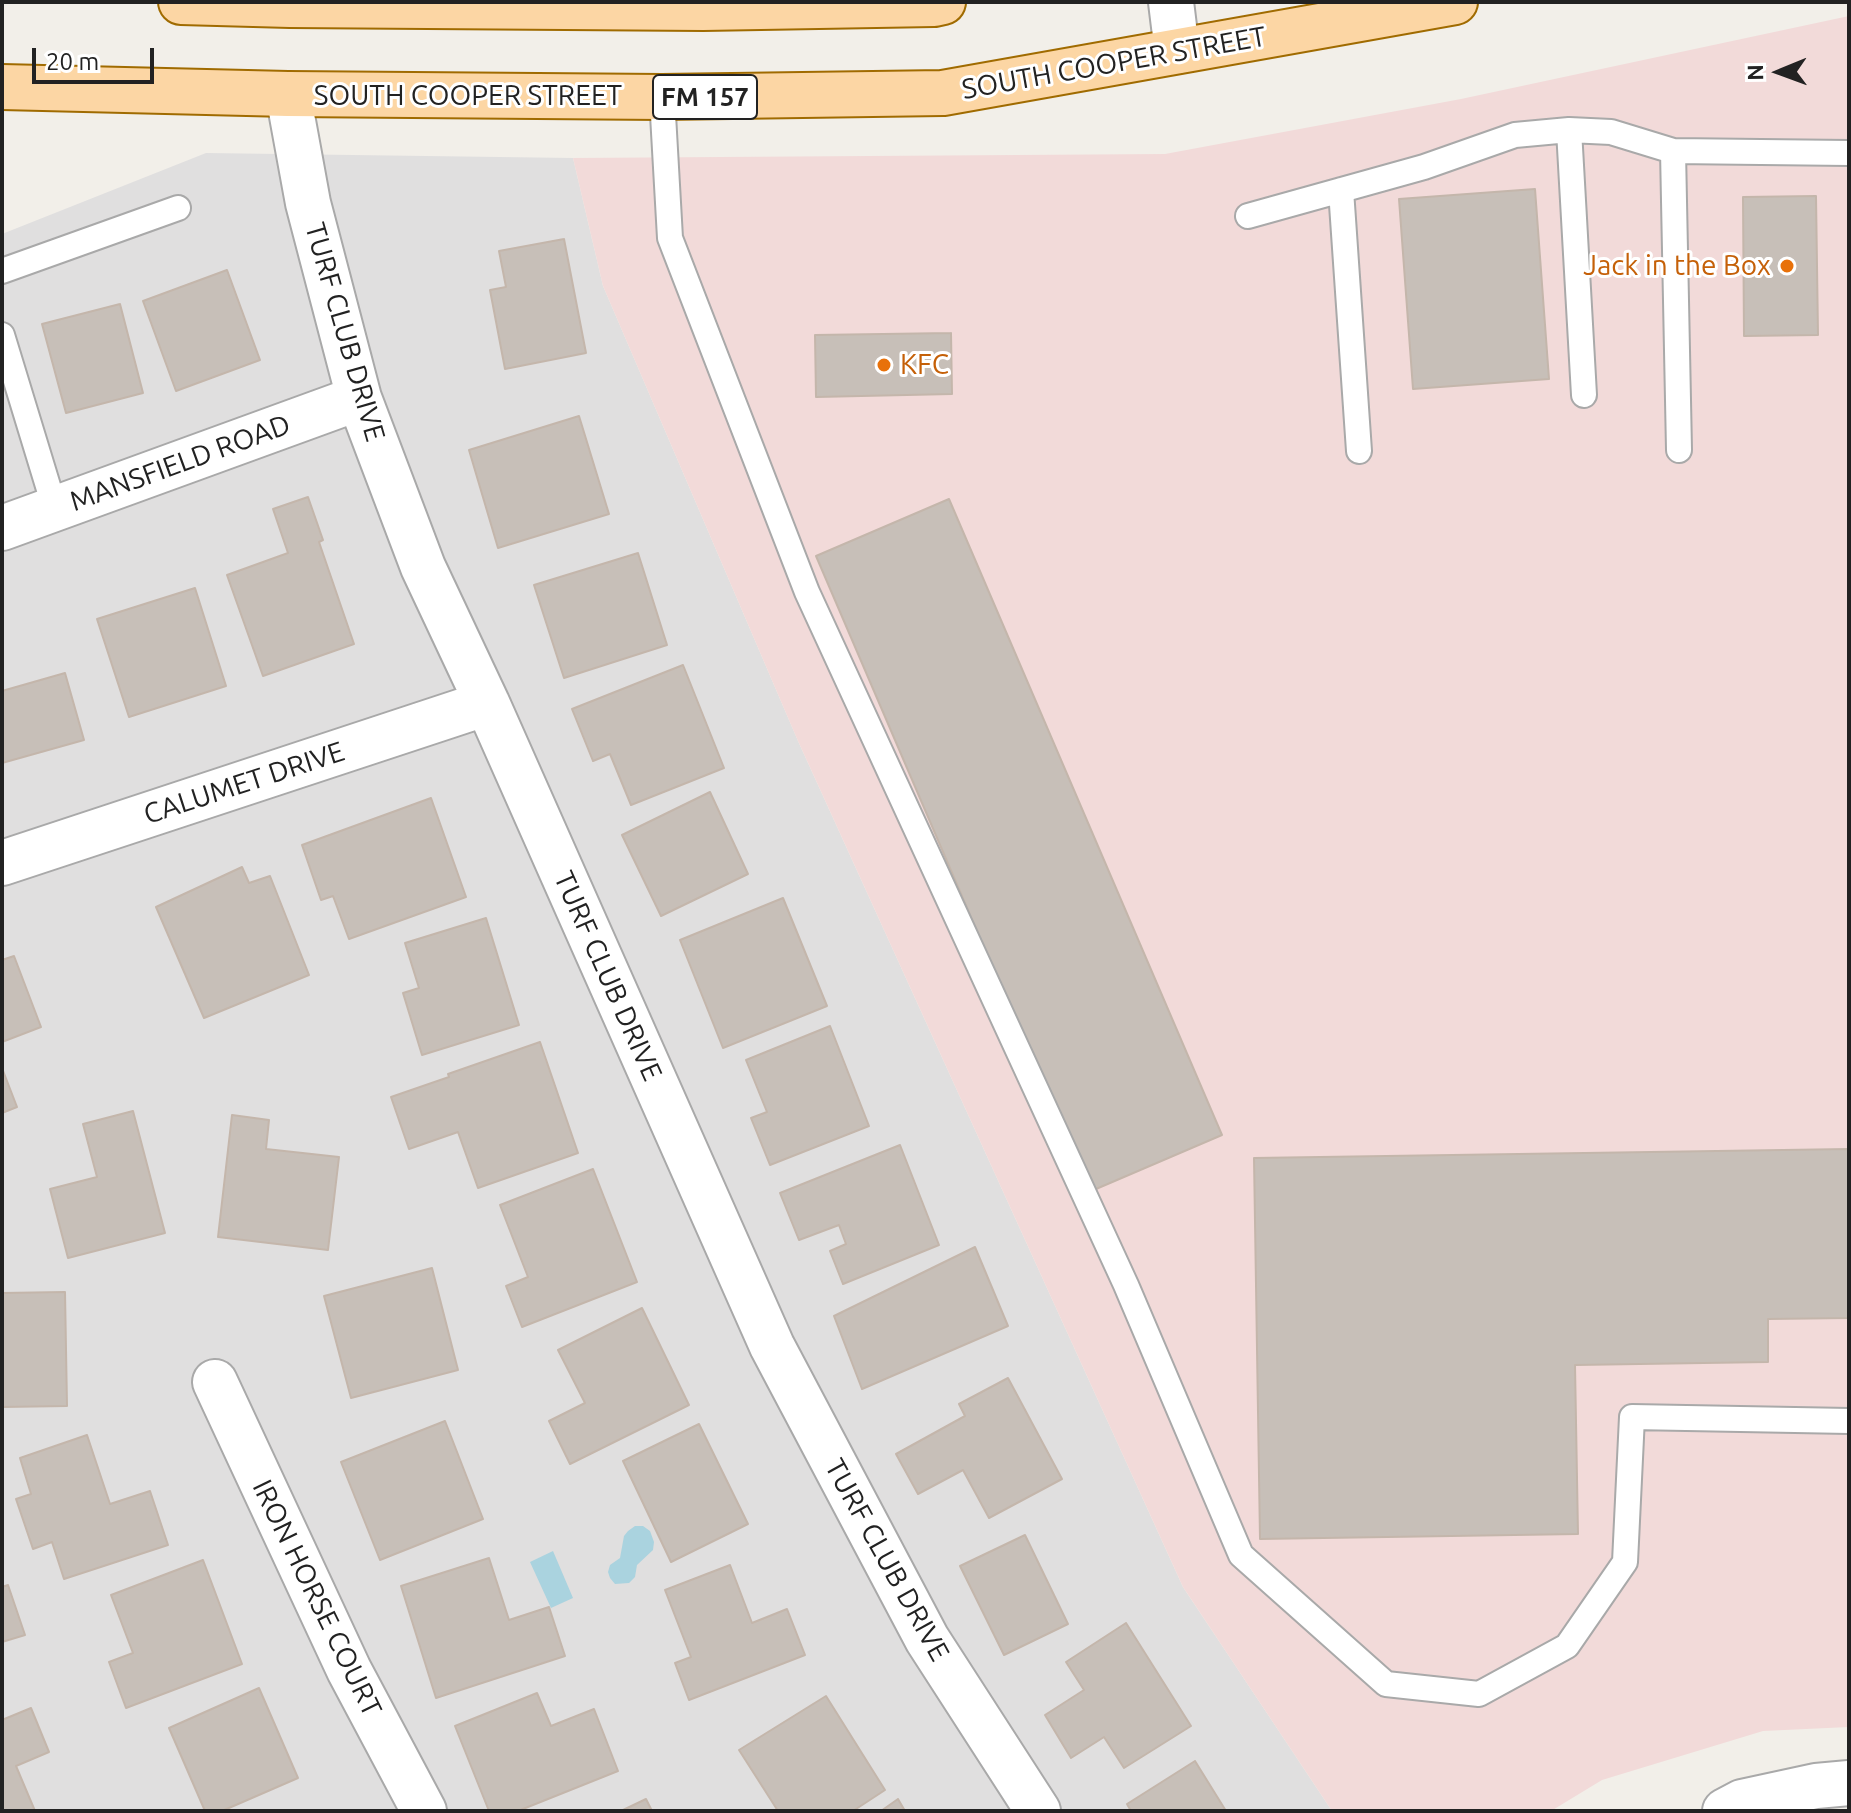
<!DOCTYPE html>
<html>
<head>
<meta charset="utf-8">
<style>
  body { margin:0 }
  #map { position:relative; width:1851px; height:1813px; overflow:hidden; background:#f2efe9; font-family:Ubuntu,sans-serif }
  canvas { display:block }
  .frame { position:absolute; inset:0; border:4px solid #222; pointer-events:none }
  .north { position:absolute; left:1739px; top:32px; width:80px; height:80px; -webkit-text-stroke:6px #fff; paint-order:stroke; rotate:269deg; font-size:22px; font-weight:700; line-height:32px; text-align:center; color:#222 }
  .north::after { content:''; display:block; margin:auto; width:28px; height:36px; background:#222; clip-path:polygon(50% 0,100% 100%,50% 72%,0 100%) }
  .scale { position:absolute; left:32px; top:48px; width:122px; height:36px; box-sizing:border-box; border:4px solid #222; border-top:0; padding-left:10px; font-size:24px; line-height:28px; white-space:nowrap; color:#222; -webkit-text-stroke:6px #fff; paint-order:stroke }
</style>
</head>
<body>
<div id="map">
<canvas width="1851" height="1813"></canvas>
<div class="frame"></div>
<div class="north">N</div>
<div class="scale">20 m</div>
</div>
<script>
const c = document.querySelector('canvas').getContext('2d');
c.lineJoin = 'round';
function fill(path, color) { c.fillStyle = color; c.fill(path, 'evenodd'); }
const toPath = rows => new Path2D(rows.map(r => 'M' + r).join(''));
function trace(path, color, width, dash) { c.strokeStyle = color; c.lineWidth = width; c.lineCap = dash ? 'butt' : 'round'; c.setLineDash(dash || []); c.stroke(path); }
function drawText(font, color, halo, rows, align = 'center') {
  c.font = font + ' Ubuntu,sans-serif'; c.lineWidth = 6; c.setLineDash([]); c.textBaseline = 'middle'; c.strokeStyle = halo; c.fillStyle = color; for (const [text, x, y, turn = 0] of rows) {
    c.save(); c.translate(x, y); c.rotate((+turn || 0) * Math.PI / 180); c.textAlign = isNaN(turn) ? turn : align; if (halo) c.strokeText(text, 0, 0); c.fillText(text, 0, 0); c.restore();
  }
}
fill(toPath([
  [206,153,573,158,603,286,798,741,1183,1587,1332,1811,2,1811,2,234]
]), '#e0dfdf');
fill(toPath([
  [1849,16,1849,1727,1763,1731,1602,1780,1551,1811,1332,1811,1183,1587,798,741,603,286,573,158,1165,154,1461,99]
]), '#f2dad9');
fill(toPath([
  [635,1526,643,1526,650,1531,654,1542,653,1550,637,1565,635,1577,629,1583,615,1584,610,1578,608,1572,610,1565,620,1558,624,1536,628,1531],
  [553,1551,573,1598,551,1608,530,1562]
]), '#aad3df');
const building = toPath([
  [1535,189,1549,379,1413,389,1399,199,1535,189],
  [1816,196,1818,335,1744,336,1743,197,1816,196],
  [564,239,586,353,505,369,490,290,506,287,499,251,564,239],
  [227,270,260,360,176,391,143,301,227,270],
  [120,304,143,393,66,413,42,324,120,304],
  [951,333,952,394,816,397,815,335,951,333],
  [579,416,609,514,498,548,469,450,579,416],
  [308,497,323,540,319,542,354,644,263,676,227,575,288,553,273,509,308,497],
  [949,499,1222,1135,1089,1192,816,556,949,499],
  [638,553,667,645,564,678,534,585,638,553],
  [195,588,226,686,129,717,97,619,195,588],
  [683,665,724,768,631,805,610,754,593,761,572,709,683,665],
  [65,673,84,740,2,763,2,691,65,673],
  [710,792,748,874,661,916,622,835,710,792],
  [431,798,466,897,349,939,333,896,321,900,302,845,431,798],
  [242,867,249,883,270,876,309,975,204,1018,156,907,242,867],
  [783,898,827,1006,723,1048,680,940,783,898],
  [486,918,519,1025,422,1055,403,993,419,988,405,943,486,918],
  [14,956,41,1027,2,1042,2,960,14,956],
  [830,1026,869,1126,770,1165,751,1118,767,1112,746,1060,830,1026],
  [540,1042,578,1153,478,1188,458,1132,409,1149,391,1097,449,1077,448,1074,540,1042],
  [2,1068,17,1107,2,1113,2,1068],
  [133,1111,165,1233,68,1258,50,1189,97,1177,83,1124,133,1111],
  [232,1115,269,1120,266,1149,339,1157,328,1250,218,1237,232,1115],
  [900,1145,939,1245,843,1284,830,1251,846,1244,839,1225,799,1240,780,1193,900,1145],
  [1849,1149,1849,1318,1768,1319,1768,1362,1575,1365,1578,1534,1260,1539,1254,1158,1849,1149],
  [593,1169,637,1282,522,1327,506,1286,528,1277,500,1205,593,1169],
  [975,1247,1008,1326,862,1389,834,1316,975,1247],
  [432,1268,458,1370,351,1398,324,1296,432,1268],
  [65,1292,67,1406,2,1407,2,1293,65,1292],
  [642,1308,689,1405,570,1464,549,1421,585,1403,558,1350,642,1308],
  [1008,1378,1062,1479,989,1518,963,1470,918,1494,896,1454,965,1416,959,1404,1008,1378],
  [445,1421,483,1519,380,1560,341,1462,445,1421],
  [699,1424,748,1524,671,1562,623,1461,699,1424],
  [87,1435,110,1504,150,1491,168,1545,64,1579,52,1542,33,1549,16,1499,31,1494,20,1458,87,1435],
  [1025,1535,1068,1624,1004,1655,960,1566,1025,1535],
  [489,1558,509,1620,549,1607,565,1656,436,1698,401,1586,489,1558],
  [203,1560,242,1664,126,1708,109,1662,133,1653,111,1595,203,1560],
  [730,1565,752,1623,787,1609,805,1655,689,1700,675,1663,691,1657,665,1590,730,1565],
  [8,1585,25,1635,2,1642,2,1587,8,1585],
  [1126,1623,1191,1726,1124,1768,1104,1737,1071,1758,1045,1715,1084,1690,1066,1662,1126,1623],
  [259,1688,298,1778,222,1811,205,1811,169,1728,259,1688],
  [537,1693,551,1726,594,1709,618,1771,518,1811,489,1811,455,1726,537,1693],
  [826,1696,885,1790,853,1811,778,1811,739,1750,826,1696],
  [31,1708,49,1752,16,1766,35,1811,2,1811,2,1720,31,1708],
  [1195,1761,1226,1811,1131,1811,1127,1804,1195,1761],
  [646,1799,652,1811,621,1811,646,1799],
  [898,1799,905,1811,881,1811,898,1799]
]);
fill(building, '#c7bfb8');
trace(building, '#c4b6ab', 2);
const lane = toPath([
  [662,97,670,238,807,592,1126,1285,1241,1555,1386,1684,1479,1694,1567,1646,1625,1562,1632,1417,1849,1421],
  [1569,130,1584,395],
  [1673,151,1679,450],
  [1341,190,1359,451],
  [1248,216,1424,167,1515,135,1569,130,1611,132,1673,151,1849,153],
  [2,271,178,208],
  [2,335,55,509]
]);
const street = toPath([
  [1171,2,1177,51],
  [288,94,308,203,359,398,423,567,487,703,772,1346,927,1639,1038,1811],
  [2,528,359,398],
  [2,863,487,703],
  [215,1382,349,1670,424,1811],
  [1725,1811,1742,1802,1816,1786,1849,1783]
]);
const primary = toPath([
  [181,2,290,5,703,8,934,4,943,2],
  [2,87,288,94,662,97,943,93,1455,2]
]);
trace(lane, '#a9a9a9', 28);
trace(street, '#a9a9a9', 48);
trace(primary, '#a06b00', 48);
trace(lane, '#fff', 24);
trace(street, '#fff', 44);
trace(primary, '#fcd6a4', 44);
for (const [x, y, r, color] of [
  [1787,266,8,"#e8710a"],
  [884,365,8,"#e8710a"]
]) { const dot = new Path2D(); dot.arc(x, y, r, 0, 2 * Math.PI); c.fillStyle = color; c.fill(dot); trace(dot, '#fff', 3); }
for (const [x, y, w] of [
  [705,97,104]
]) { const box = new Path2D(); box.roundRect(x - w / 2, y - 22, w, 44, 6); c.fillStyle = '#fff'; c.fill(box); trace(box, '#222', 2); }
drawText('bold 26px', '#222', null, [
  ["FM 157",705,97]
]);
drawText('28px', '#222', '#fff', [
  ["SOUTH COOPER STREET",1114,63,-10],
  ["SOUTH COOPER STREET",468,96],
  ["TURF CLUB DRIVE",345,332,74],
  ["MANSFIELD ROAD",180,463,-20],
  ["CALUMET DRIVE",244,783,-18],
  ["TURF CLUB DRIVE",608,976,66],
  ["TURF CLUB DRIVE",887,1560,61],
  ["IRON HORSE COURT",317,1598,64]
]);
drawText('28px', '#c56008', '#fff', [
  ["Jack in the Box",1771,266],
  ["KFC",900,365,"left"]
], 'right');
</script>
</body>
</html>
